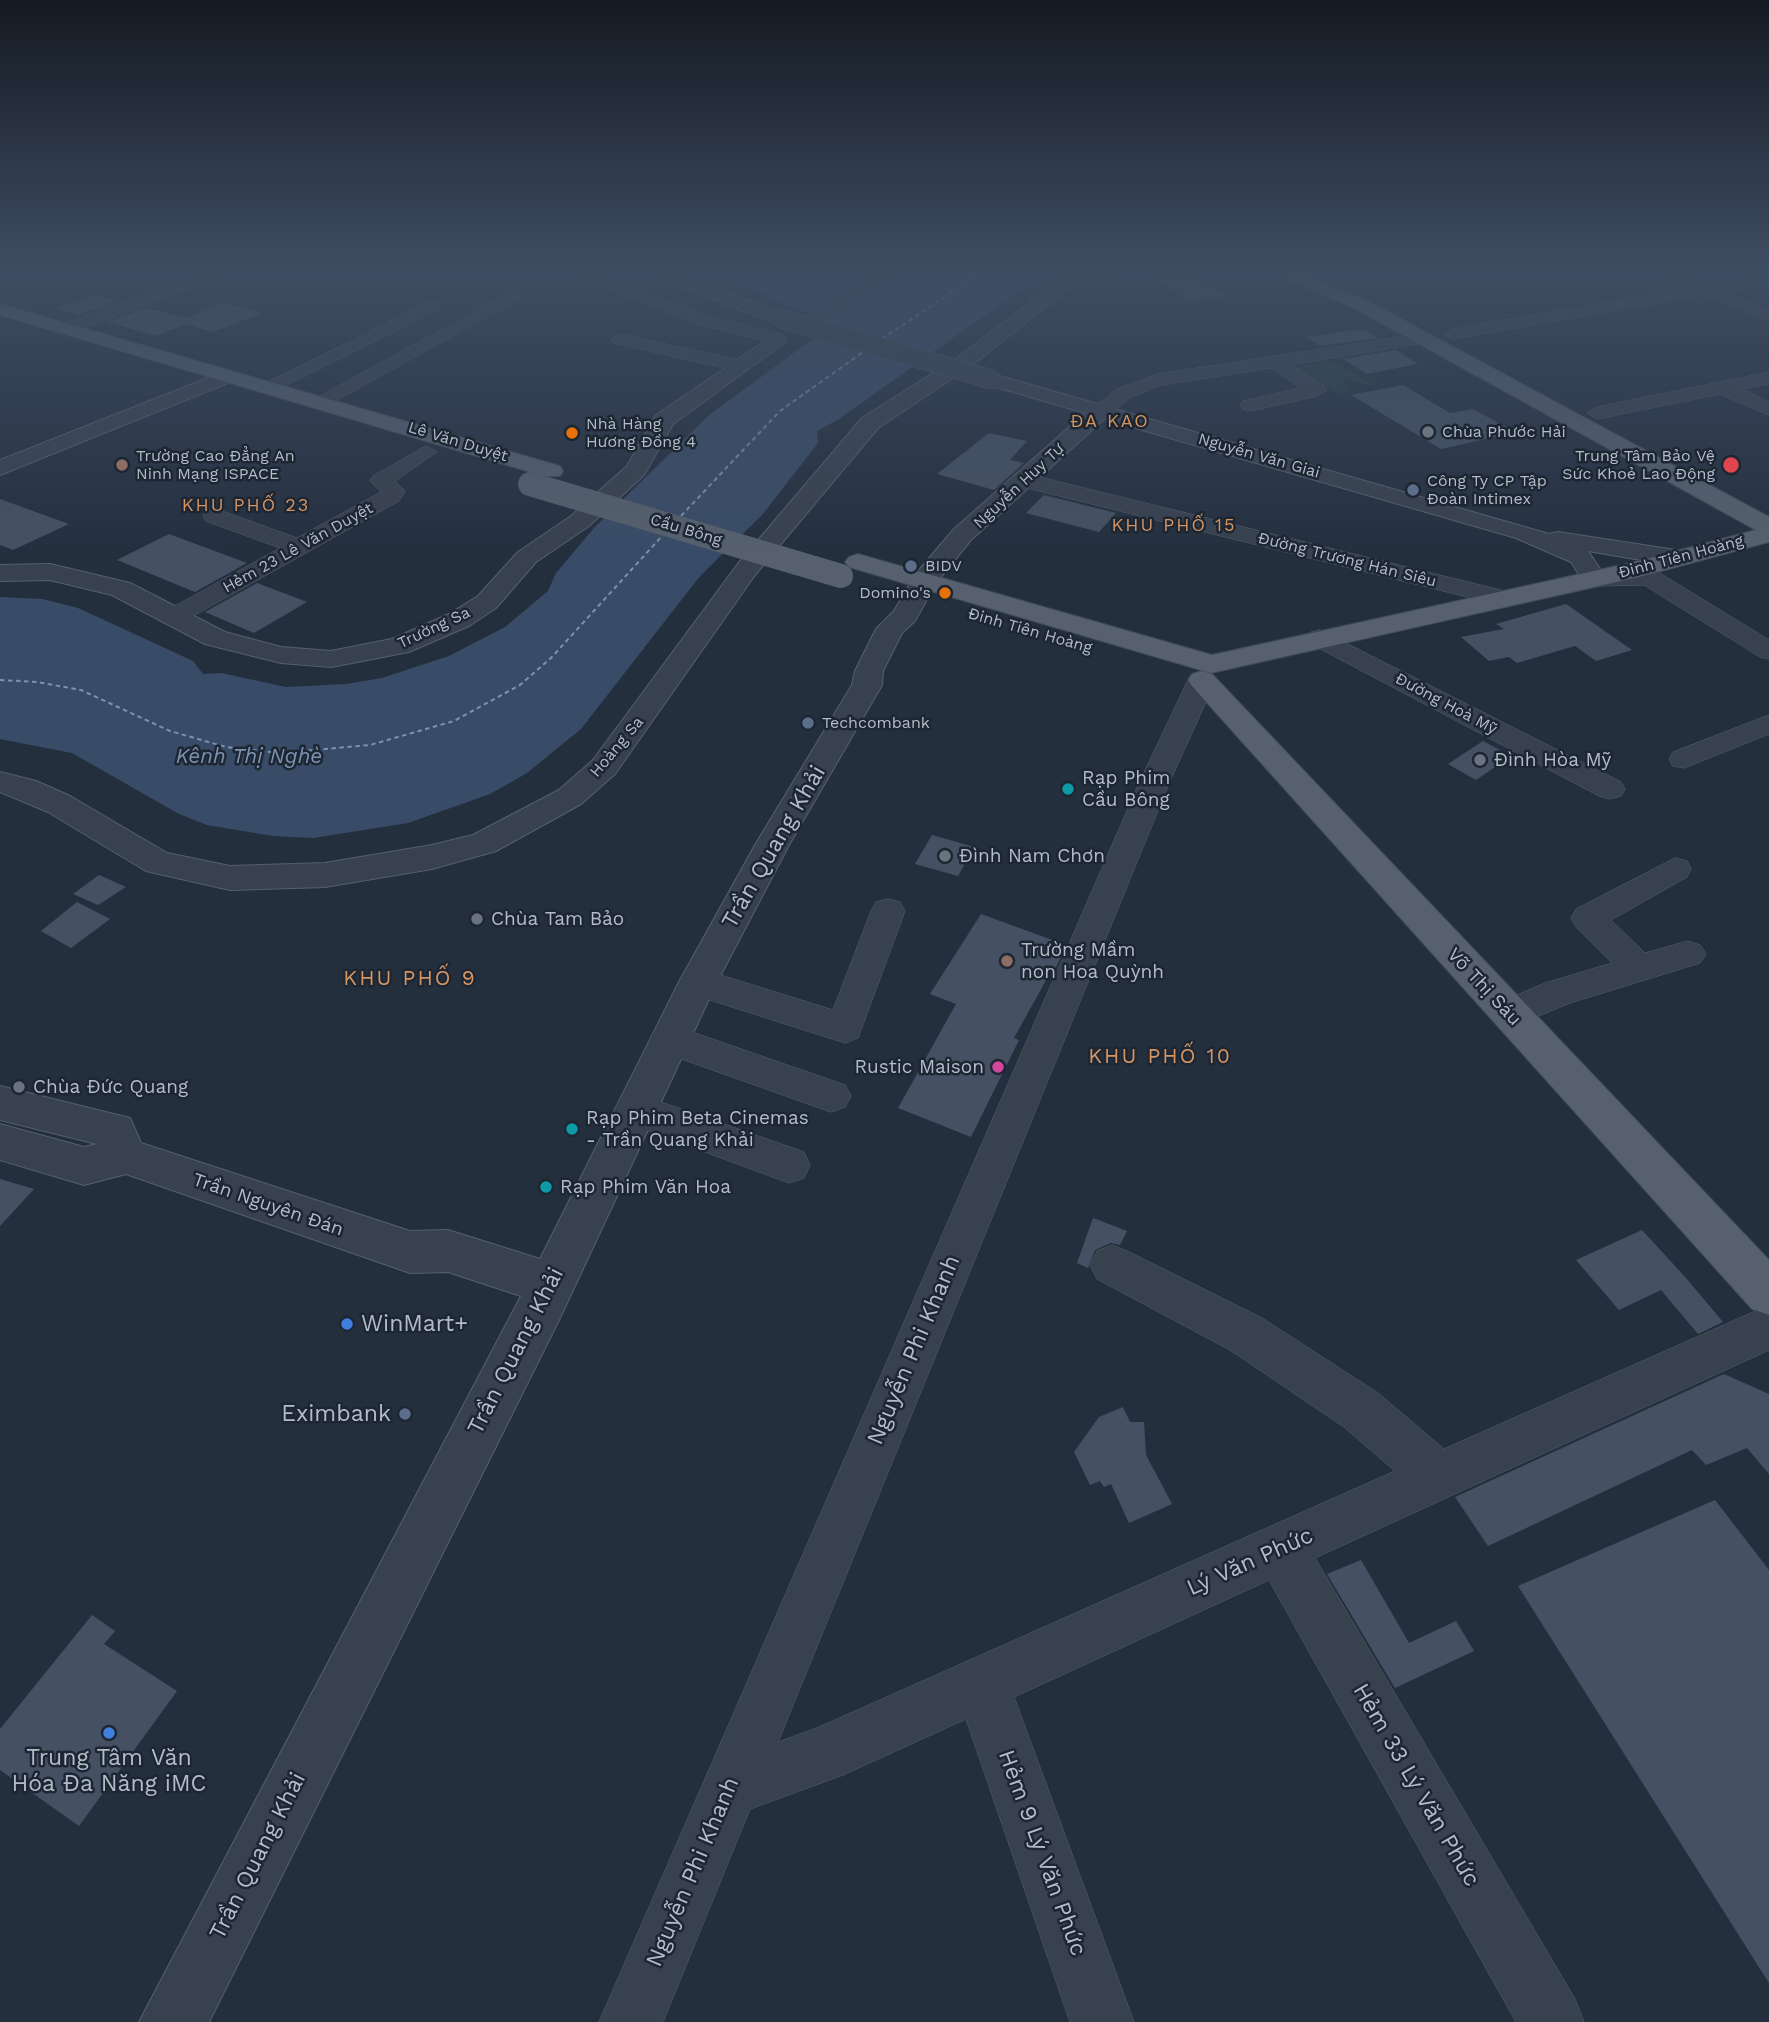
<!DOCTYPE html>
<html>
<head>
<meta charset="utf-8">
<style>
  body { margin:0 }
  canvas { display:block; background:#242f3e }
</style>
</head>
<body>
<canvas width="1769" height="2022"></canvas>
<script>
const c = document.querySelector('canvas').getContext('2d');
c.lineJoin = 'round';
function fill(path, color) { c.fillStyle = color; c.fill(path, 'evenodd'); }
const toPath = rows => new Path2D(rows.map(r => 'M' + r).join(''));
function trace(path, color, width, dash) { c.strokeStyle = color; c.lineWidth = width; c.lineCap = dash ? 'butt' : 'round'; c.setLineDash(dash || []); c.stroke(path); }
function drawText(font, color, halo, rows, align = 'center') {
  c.font = font + ' "Work Sans",sans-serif'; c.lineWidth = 5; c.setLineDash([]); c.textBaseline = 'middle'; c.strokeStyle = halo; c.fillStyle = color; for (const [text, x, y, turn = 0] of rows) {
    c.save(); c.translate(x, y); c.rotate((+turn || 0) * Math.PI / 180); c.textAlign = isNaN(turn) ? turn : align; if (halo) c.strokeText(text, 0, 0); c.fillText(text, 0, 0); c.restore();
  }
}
fill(toPath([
  [1330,362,1339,364,1378,388,1345,379,1343,381,1352,392,1337,393,1293,367]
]), '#263c3f');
fill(toPath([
  [708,269,797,269,845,280,875,282,900,276,910,269,1050,269,839,419,817,431,818,443,762,515,700,576,581,729,527,773,490,794,408,823,313,838,273,836,207,825,179,814,72,753,0,739,0,597,42,599,78,608,193,661,203,674,221,673,286,687,346,684,382,678,449,656,505,627,548,591,556,573,594,528,708,416,833,324]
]), '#394c67');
trace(toPath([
  [882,339,986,269],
  [681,516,780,411,863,352],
  [0,680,37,682,81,690,170,731,226,747,280,753,370,745,454,721,520,685,551,658,663,535]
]), '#7c92b1', 2, [4.5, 3.5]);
fill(toPath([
  [1160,269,1182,269,1228,296,1189,301,1153,275],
  [94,295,119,301,79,315,56,309],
  [224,303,262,313,213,332,185,324,157,336,107,322,146,308,186,318],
  [1364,329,1377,338,1321,346,1306,337],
  [1396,350,1418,364,1367,374,1343,359],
  [1403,385,1450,413,1473,409,1515,432,1441,449,1351,395],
  [989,433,1027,441,1010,460,1024,463,994,490,937,474],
  [1044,495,1116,513,1099,532,1026,513],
  [0,499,69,524,13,550,0,545],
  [169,534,247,563,195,592,117,560],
  [257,583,307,602,254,633,205,612],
  [1566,604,1632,650,1596,661,1575,646,1517,663,1509,657,1489,661,1461,637,1504,629,1496,624],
  [1483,741,1511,756,1476,780,1448,764],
  [932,835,974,847,958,876,915,864],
  [99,875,126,887,98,905,73,894],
  [77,902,110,919,71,948,41,931],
  [981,914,1066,945,1053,974,1050,973,1014,1038,1019,1040,971,1137,898,1108,956,1004,930,994],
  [0,1179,34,1189,0,1226],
  [1093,1218,1127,1231,1120,1245,1111,1243,1095,1250,1088,1268,1077,1263],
  [1642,1230,1686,1278,1723,1322,1698,1334,1661,1290,1619,1310,1576,1260],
  [1724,1374,1769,1394,1769,1474,1747,1448,1706,1465,1692,1450,1488,1546,1455,1497],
  [1123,1407,1130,1422,1144,1422,1146,1455,1172,1504,1129,1523,1111,1484,1104,1487,1100,1481,1090,1485,1074,1452,1099,1417],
  [1715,1500,1769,1570,1769,1983,1518,1586],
  [1361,1560,1409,1643,1456,1621,1474,1651,1395,1688,1327,1574],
  [92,1615,115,1631,104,1644,177,1691,79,1826,0,1770,0,1729]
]), '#455162');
const minor = toPath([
  [217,269,240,269,74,332,62,332,59,328,62,324,217,269],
  [559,269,582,269,709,316,783,335,786,339,777,344,697,324,559,269],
  [1115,269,1158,269,1150,274,1070,285,1062,280,1070,275,1115,269],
  [1646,269,1668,269,1707,285,1769,274,1769,284,1724,292,1769,310,1769,321,1704,295,1453,339,1444,334,1453,329,1687,288,1646,269],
  [514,290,522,295,520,299,326,406,319,408,309,402,514,290],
  [431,301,437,302,440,306,437,310,273,392,259,392,256,388,431,301],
  [1424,333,1433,338,1430,342,1291,365,1324,386,1327,390,1317,396,1250,411,1243,409,1240,405,1243,401,1301,388,1271,368,1162,385,1131,397,1107,415,1093,415,1090,411,1117,389,1158,374,1424,333],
  [620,334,744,361,746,365,737,371,614,343,611,339,620,334],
  [1769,372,1769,384,1742,389,1769,402,1769,415,1720,394,1597,419,1587,413,1597,407,1769,372],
  [426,446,437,452,395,481,405,491,399,501,184,621,166,621,162,616,166,611,280,548,206,521,203,516,206,511,222,511,297,538,381,492,370,481,373,476,426,446],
  [1023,473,1517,594,1521,599,1517,604,1508,607,1015,485,1012,480,1023,473],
  [1649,570,1658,572,1769,640,1769,659,1760,657,1644,585,1596,586,1587,584,1584,579,1587,574,1596,572,1649,570],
  [1320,630,1621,782,1625,789,1621,796,1610,799,1599,796,1311,644,1307,638,1311,632,1320,630],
  [1202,672,1212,674,1216,680,1170,781,778,1742,817,1728,1395,1471,1344,1427,1230,1350,1097,1279,1090,1265,1097,1251,1112,1245,1127,1251,1262,1318,1378,1393,1444,1449,1769,1305,1769,1350,1315,1558,1575,1999,1584,2022,1516,2022,1269,1580,1014,1697,1134,2022,1070,2022,966,1719,843,1775,750,1809,663,2022,599,2022,1140,781,1188,680,1192,674,1202,672],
  [1769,715,1769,734,1684,768,1673,766,1669,759,1673,752,1769,715],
  [1675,858,1687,861,1691,869,1687,877,1611,920,1645,953,1688,941,1700,945,1706,954,1700,963,1570,1003,1509,1028,1496,1024,1491,1014,1496,1004,1545,983,1612,963,1576,927,1571,918,1576,909,1675,858],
  [888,899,900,902,905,911,858,1038,845,1043,685,992,680,982,685,972,698,968,833,1010,871,911,876,902,888,899],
  [669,1024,845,1085,851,1096,845,1107,831,1112,656,1050,650,1039,656,1028,669,1024],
  [635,1093,804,1152,810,1165,804,1178,789,1183,621,1121,615,1109,621,1097,635,1093]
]);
const tertiary = toPath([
  [641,269,664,269,785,314,788,318,785,322,773,322,643,273,641,269],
  [875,269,893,269,867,294,821,324,809,324,806,320,809,316,855,286,875,269],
  [1074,269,1093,269,971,366,878,428,755,575,615,774,581,804,496,851,432,869,325,887,230,890,146,871,48,812,0,792,0,772,36,781,70,796,167,853,230,866,325,863,432,845,473,835,559,790,593,760,737,565,862,418,957,358,1074,269],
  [777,333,786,339,784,343,673,424,644,475,589,526,536,562,496,608,469,626,409,652,331,667,281,663,205,644,112,595,50,580,0,581,0,565,50,564,130,583,225,632,281,647,331,651,392,639,449,614,478,596,518,552,571,516,627,466,656,415,777,333],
  [228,370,238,376,235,380,0,475,0,460,228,370],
  [993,374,1549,534,1558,532,1676,550,1685,553,1689,558,1685,563,1676,566,1588,551,1607,579,1603,584,1594,587,1585,584,1571,562,1516,538,1104,419,971,540,936,583,915,621,902,633,883,671,882,685,789,845,717,982,559,1320,209,2022,139,2022,521,1296,448,1272,410,1273,126,1174,84,1185,0,1160,0,1124,84,1147,97,1144,0,1120,0,1086,130,1118,141,1143,410,1231,448,1230,540,1259,679,982,755,845,852,685,855,671,876,629,894,611,915,575,953,530,1085,413,986,384,983,380,986,376,993,374]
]);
const primary = toPath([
  [1266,269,1290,269,1368,301,1769,517,1769,542,1639,577,1211,673,849,567,845,562,849,557,858,554,1212,655,1635,562,1756,530,1356,309,1266,269],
  [0,304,560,466,563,471,560,476,544,476,0,315,0,304],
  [1202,671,1212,674,1769,1260,1769,1315,1752,1309,1192,686,1188,680,1192,674,1202,671]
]);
trace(minor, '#565f6c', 1);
trace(tertiary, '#565f6c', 2);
trace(primary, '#414a57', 2);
fill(minor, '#38414e');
fill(tertiary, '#38414e');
fill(primary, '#56606e');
const tertiaryBridge = toPath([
  [779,318,993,380]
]);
const primaryBridge = toPath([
  [530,484,841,576]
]);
trace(tertiaryBridge, '#565f6c', 20, []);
trace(primaryBridge, '#414a57', 24, []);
trace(tertiaryBridge, '#38414e', 19);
trace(primaryBridge, '#56606e', 24);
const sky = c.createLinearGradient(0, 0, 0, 552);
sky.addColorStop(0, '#141a22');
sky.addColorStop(0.49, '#3f4d63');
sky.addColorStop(1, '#3f4d6300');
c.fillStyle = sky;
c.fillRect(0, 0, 1769, 552);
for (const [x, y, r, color] of [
  [1428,432,7,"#6b7280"],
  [572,433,7,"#e8710a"],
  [122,465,7,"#8d6e63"],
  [1731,465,9,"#e0444e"],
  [1413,490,7,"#5c6f8a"],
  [911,566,7,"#5c6f8a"],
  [945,593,7,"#e8710a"],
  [808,723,7,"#5c6f8a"],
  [1480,760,7,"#6b7280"],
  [1068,789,7,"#0f9aa8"],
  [945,856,7,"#6b7280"],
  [477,919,7,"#6b7280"],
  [1007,961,7,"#8d6e63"],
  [998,1067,7,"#d1479c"],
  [19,1087,7,"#6b7280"],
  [572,1129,7,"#0f9aa8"],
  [546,1187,7,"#0f9aa8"],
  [347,1324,7,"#3f7fe0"],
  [405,1414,7,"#5c6f8a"],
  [109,1733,7,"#3f7fe0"]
]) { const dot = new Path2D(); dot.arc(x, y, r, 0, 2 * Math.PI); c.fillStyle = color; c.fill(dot); trace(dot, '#1d2633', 2.5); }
drawText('16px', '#b4bcc9', '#1d2633', [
  ["Nhà Hàng",586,424],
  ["Hương Đồng 4",586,442],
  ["Chùa Phước Hải",1442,432],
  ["Trường Cao Đẳng An",136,456],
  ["Ninh Mạng ISPACE",136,474],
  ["Trung Tâm Bảo Vệ",1715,456,"right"],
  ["Sức Khoẻ Lao Động",1715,474,"right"],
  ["Công Ty CP Tập",1427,481],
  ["Đoàn Intimex",1427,499],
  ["BIDV",925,566],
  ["Domino's",931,593,"right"],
  ["Techcombank",822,723]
], 'left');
drawText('16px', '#b4bcc9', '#1d2633', [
  ["Lê Văn Duyệt",458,442,17],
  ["Nguyễn Văn Giai",1259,456,16],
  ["Nguyễn Huy Tự",1019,486,-43],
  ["Cầu Bông",686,530,17],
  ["Hẻm 23 Lê Văn Duyệt",298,548,-29],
  ["Đinh Tiên Hoàng",1681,557,-15],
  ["Đường Trương Hán Siêu",1347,560,14],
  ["Trường Sa",434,628,-25],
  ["Đinh Tiên Hoàng",1030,631,16],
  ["Đường Hoà Mỹ",1446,704,28],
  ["Hoàng Sa",617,747,-50]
]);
c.letterSpacing = '2px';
drawText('18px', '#d59563', '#1d2633', [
  ["ĐA KAO",1110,422],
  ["KHU PHỐ 23",246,506],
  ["KHU PHỐ 15",1174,526]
]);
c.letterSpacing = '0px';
drawText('19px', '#b4bcc9', '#1d2633', [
  ["Đình Hòa Mỹ",1494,760],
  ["Rạp Phim",1082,778],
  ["Cầu Bông",1082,800],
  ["Đình Nam Chơn",959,856],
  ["Chùa Tam Bảo",491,919],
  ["Trường Mầm",1021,950],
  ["non Hoa Quỳnh",1021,972],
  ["Rustic Maison",984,1067,"right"],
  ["Chùa Đức Quang",33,1087],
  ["Rạp Phim Beta Cinemas",586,1118],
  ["- Trần Quang Khải",586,1140],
  ["Rạp Phim Văn Hoa",560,1187]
], 'left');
drawText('19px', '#b4bcc9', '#1d2633', [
  ["Võ Thị Sáu",1484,987,47],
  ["Trần Nguyên Đán",268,1205,19]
]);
drawText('italic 21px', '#7c92b1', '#1d2633', [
  ["Kênh Thị Nghè",249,757]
]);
c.letterSpacing = '2px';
drawText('21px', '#d59563', '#1d2633', [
  ["KHU PHỐ 9",410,979],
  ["KHU PHỐ 10",1160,1057]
]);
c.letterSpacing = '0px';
drawText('23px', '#b4bcc9', '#1d2633', [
  ["Trần Quang Khải",774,847,-60],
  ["Nguyễn Phi Khanh",914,1350,-67],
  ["Trần Quang Khải",516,1351,-63],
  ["Lý Văn Phức",1250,1562,-24],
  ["Hẻm 33 Lý Văn Phức",1416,1785,60],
  ["Hẻm 9 Lý Văn Phức",1042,1853,70],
  ["Trần Quang Khải",258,1856,-63],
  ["Nguyễn Phi Khanh",693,1872,-67]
]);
drawText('23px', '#b4bcc9', '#1d2633', [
  ["WinMart+",361,1324],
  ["Eximbank",391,1414,"right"],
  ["Trung Tâm Văn",109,1758,"center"],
  ["Hóa Đa Năng iMC",109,1784,"center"]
], 'left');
</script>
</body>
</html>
